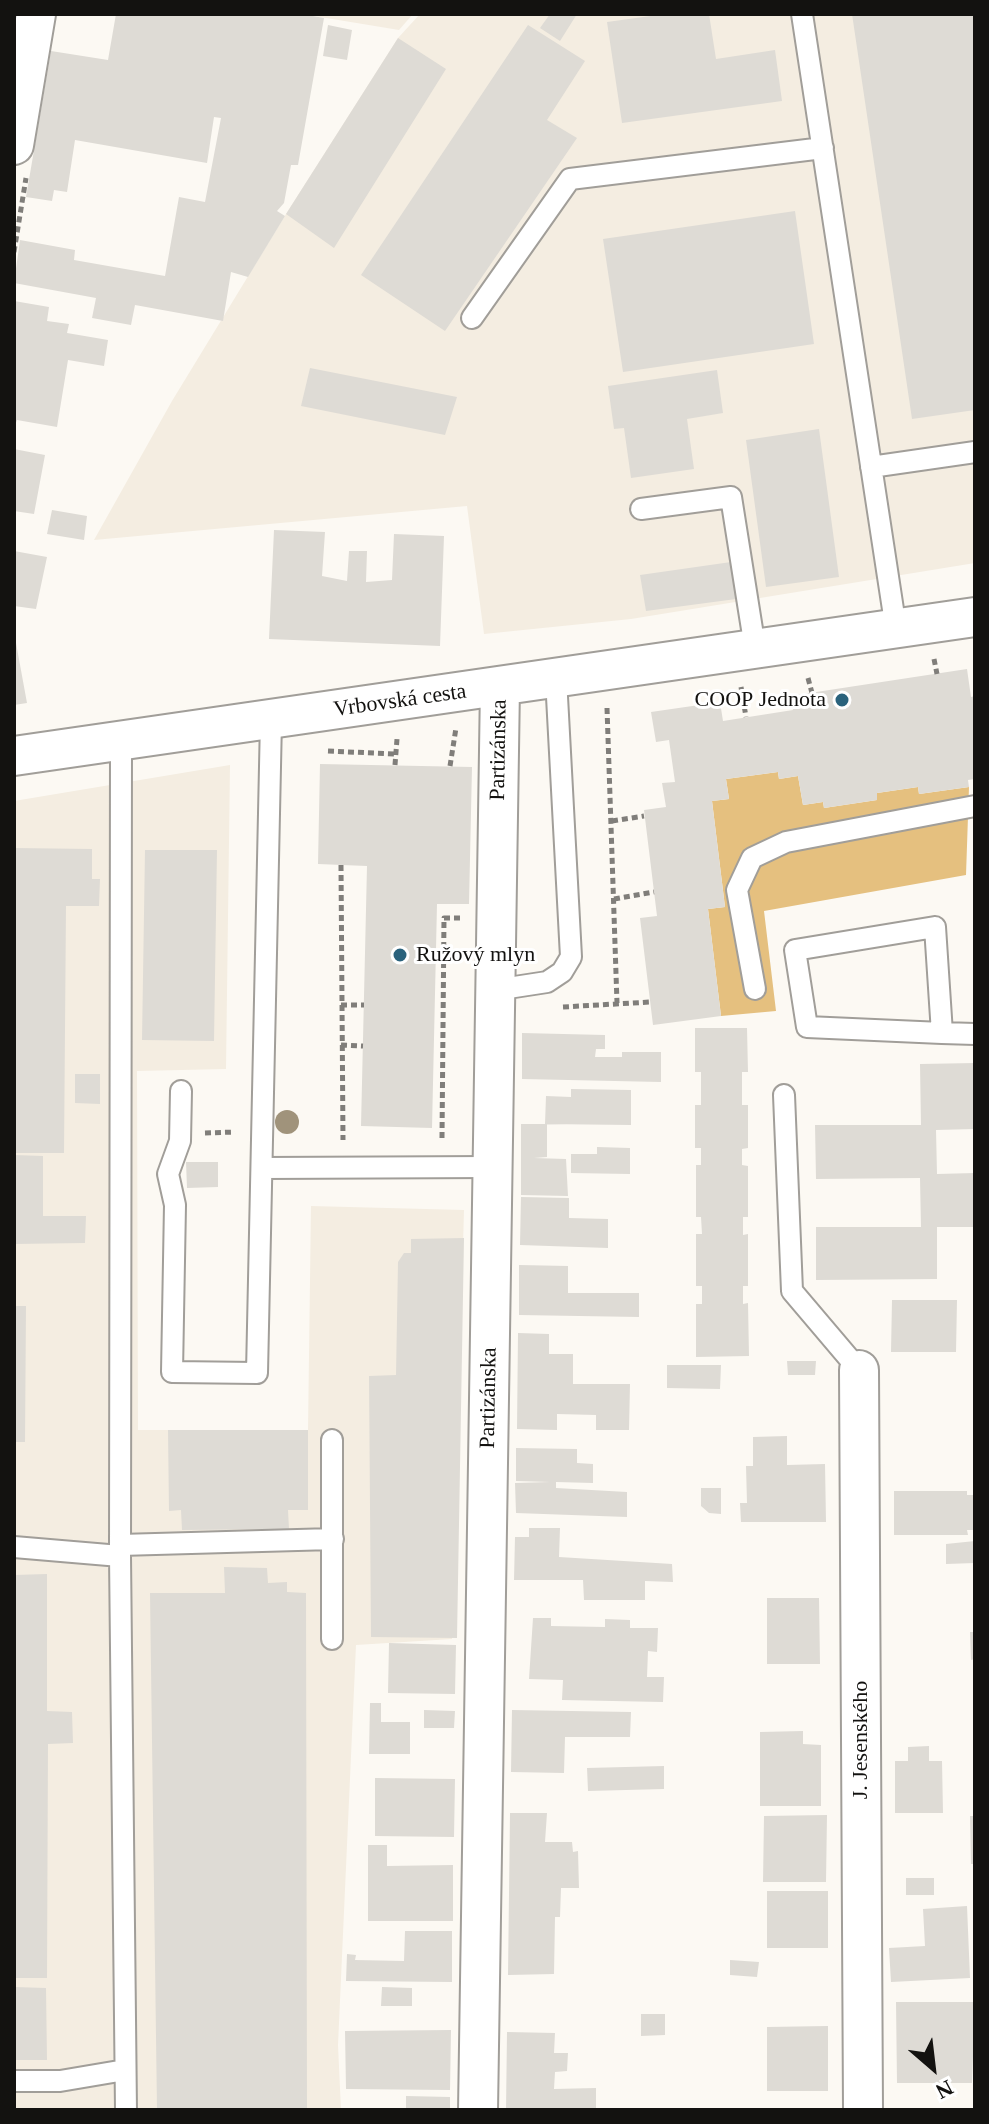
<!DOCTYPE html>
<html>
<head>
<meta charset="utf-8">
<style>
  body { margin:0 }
  #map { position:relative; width:989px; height:2124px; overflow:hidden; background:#fcf9f3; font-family:Georgia,serif }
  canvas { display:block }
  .frame { position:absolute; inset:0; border:16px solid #131210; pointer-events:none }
  .north { position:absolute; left:893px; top:2028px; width:80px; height:80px; -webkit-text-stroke:6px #fff; paint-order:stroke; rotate:152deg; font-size:22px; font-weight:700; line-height:32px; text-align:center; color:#131210 }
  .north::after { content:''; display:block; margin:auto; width:28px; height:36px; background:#131210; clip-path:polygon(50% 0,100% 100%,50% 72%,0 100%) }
</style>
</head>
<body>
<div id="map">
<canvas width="989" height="2124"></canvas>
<div class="frame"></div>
<div class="north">N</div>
</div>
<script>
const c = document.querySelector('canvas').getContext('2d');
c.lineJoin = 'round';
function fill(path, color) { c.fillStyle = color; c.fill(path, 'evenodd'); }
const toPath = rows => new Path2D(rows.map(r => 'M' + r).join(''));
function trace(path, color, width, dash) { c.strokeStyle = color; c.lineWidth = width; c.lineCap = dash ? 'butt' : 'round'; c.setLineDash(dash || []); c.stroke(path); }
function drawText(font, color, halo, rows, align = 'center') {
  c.font = font + ' Georgia,serif'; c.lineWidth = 6; c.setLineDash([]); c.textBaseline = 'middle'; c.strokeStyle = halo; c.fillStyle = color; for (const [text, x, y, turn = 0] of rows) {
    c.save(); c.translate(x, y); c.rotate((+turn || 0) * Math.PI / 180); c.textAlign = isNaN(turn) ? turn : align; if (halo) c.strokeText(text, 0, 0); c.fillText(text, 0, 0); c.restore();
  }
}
fill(toPath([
  [302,14,413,14,399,30],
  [420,14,975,14,975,563,631,619,484,634,467,506,94,540,172,401,286,214,398,38],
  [230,765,226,1069,137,1071,138,1430,308,1430,311,1206,464,1210,452,1639,356,1645,338,2045,341,2110,14,2110,14,801]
]), '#f4ede1');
fill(toPath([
  [778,772,779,779,798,776,803,805,823,802,824,808,877,800,877,793,918,787,919,794,969,787,966,875,764,911,776,1011,721,1016,708,909,725,907,712,801,729,799,726,779]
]), '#e5c07f');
fill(toPath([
  [116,14,302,14,324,18,298,165,291,165,284,203,277,211,285,216,248,277,231,272,223,321,135,305,131,325,92,318,96,298,14,283,20,240,75,250,74,260,165,276,179,197,205,202,221,118,214,117,207,163,75,140,67,192,54,190,52,201,26,197,51,51,108,60],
  [550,14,577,14,560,41,540,28],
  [665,14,709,14,716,59,775,50,782,101,622,123,607,22],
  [852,14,975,14,975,410,912,419],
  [328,25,352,30,347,60,323,56],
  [528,25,585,61,547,120,577,138,445,331,361,275],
  [398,38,446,69,334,248,286,214],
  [795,211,814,344,623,372,603,239],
  [14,301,49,307,47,321,69,324,67,333,108,340,104,366,68,360,57,427,17,420,14,428],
  [310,368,457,397,445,435,301,406],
  [717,370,723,413,687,419,694,469,631,478,624,428,614,429,608,386],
  [819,429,839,577,766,587,746,440],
  [14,449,45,455,34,514,14,511],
  [52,510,87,516,84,540,47,534],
  [274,530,325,532,322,576,347,581,349,551,367,551,366,582,392,580,394,534,444,536,440,646,269,639],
  [14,551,47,557,36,609,14,606],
  [731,562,736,599,646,611,640,575],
  [14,632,27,703,14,705],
  [967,669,971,697,975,696,975,779,968,780,969,787,919,794,918,787,877,793,877,800,824,808,823,802,803,805,798,776,779,779,778,772,726,779,729,799,712,801,725,907,708,909,721,1016,653,1025,640,918,657,916,644,810,666,807,662,783,675,782,669,740,656,742,651,712,720,702,723,721,793,710,790,696],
  [320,764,472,767,469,904,437,904,432,1128,361,1126,367,866,318,864],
  [14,848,92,849,92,879,100,879,99,906,66,906,64,1153,14,1153],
  [145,850,217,850,214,1041,142,1040],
  [695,1028,747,1028,748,1072,742,1072,742,1105,748,1105,748,1148,742,1149,742,1165,748,1166,748,1217,743,1217,743,1235,748,1234,748,1286,743,1286,743,1304,748,1303,749,1356,696,1357,696,1304,702,1304,702,1286,696,1286,696,1234,702,1234,701,1217,696,1217,696,1165,701,1165,701,1148,695,1148,695,1105,701,1105,701,1072,695,1072],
  [522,1033,605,1035,605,1049,596,1049,595,1057,622,1057,622,1052,661,1052,661,1082,522,1079],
  [975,1063,975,1129,936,1130,937,1174,975,1173,975,1227,937,1227,937,1279,816,1280,816,1227,921,1227,920,1178,816,1179,815,1125,921,1125,920,1064],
  [75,1074,100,1074,100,1104,75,1103],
  [571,1089,631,1090,631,1125,545,1124,546,1096,571,1097],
  [521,1124,547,1124,547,1157,534,1158,566,1159,568,1196,521,1195],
  [597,1147,630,1148,630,1174,571,1173,571,1154,597,1154],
  [14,1155,43,1156,43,1216,86,1216,85,1243,14,1244],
  [186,1162,218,1162,218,1187,187,1188],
  [521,1197,569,1198,569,1218,608,1219,608,1248,520,1245],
  [464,1238,457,1638,371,1637,369,1376,396,1375,398,1262,404,1253,411,1253,411,1239],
  [519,1265,568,1266,568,1293,639,1293,639,1317,519,1315],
  [892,1300,957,1300,956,1352,891,1352],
  [14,1306,26,1306,25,1442,14,1442],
  [518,1333,549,1334,549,1354,573,1354,573,1384,630,1384,629,1430,596,1430,596,1415,557,1414,557,1430,517,1429],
  [787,1361,816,1361,815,1375,788,1375],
  [667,1365,721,1365,720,1389,667,1388],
  [168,1430,308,1430,308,1510,288,1510,289,1529,182,1530,181,1510,169,1511],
  [787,1436,787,1465,825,1464,826,1522,741,1522,740,1503,747,1503,746,1466,753,1466,753,1437],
  [516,1448,577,1449,577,1463,593,1464,593,1483,556,1482,556,1488,627,1492,627,1517,516,1513,515,1483,550,1482,516,1481],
  [701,1488,721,1488,721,1514,709,1513,701,1506],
  [894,1491,967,1491,967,1495,975,1495,975,1530,967,1530,968,1535,894,1535],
  [529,1528,560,1528,559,1557,672,1564,673,1582,645,1581,645,1600,584,1600,583,1580,514,1580,515,1537,529,1537],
  [975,1541,975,1563,946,1564,946,1544],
  [224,1567,267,1568,268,1583,287,1582,287,1592,306,1593,307,2110,157,2110,150,1593,225,1593],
  [47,1574,47,1711,72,1712,73,1743,48,1744,47,1978,14,1978,14,1575],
  [767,1598,819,1598,820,1664,767,1664],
  [533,1618,551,1618,551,1626,605,1627,605,1619,630,1620,630,1628,658,1628,657,1652,648,1651,647,1677,664,1677,663,1702,562,1700,563,1680,529,1679],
  [970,1632,975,1632,975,1659,971,1660],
  [389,1643,456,1645,455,1694,388,1693],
  [370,1703,381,1703,381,1722,410,1722,410,1754,369,1754],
  [424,1710,455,1711,454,1728,424,1728],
  [512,1710,631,1712,630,1737,565,1737,564,1773,511,1772],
  [803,1731,803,1744,821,1745,821,1806,760,1806,760,1732],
  [929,1746,929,1761,942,1761,943,1813,895,1813,895,1761,908,1761,908,1747],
  [664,1766,664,1789,588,1791,587,1768],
  [375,1778,455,1779,454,1837,375,1836],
  [510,1813,547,1813,545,1842,572,1842,573,1852,578,1851,579,1888,561,1888,560,1917,555,1917,554,1974,508,1975],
  [827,1815,826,1882,763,1882,764,1816],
  [970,1816,975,1816,975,1864,971,1864],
  [368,1845,387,1845,387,1866,453,1865,453,1921,368,1921],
  [906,1878,934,1878,934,1895,906,1895],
  [767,1891,828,1891,828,1948,767,1948],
  [967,1906,970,1978,891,1982,889,1948,925,1946,923,1909],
  [405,1931,452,1931,452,1982,346,1981,347,1954,356,1955,355,1960,404,1961],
  [730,1960,759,1962,757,1977,730,1975],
  [14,1987,46,1988,47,2060,14,2060],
  [382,1987,412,1988,412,2006,381,2006],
  [896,2002,975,2002,972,2083,897,2083],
  [641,2014,665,2014,665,2035,641,2036],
  [828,2026,828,2091,767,2091,767,2027],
  [451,2030,450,2090,346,2089,345,2031],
  [507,2032,555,2033,554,2053,568,2053,567,2071,555,2072,554,2089,596,2088,596,2110,506,2110],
  [406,2096,450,2097,450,2110,406,2110]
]), '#dedbd5');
const lane = toPath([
  [802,14,896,629],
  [472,318,570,179,823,148],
  [871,467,975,452],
  [641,509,731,497,755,648],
  [121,741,120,1556,126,2110],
  [755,989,737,890,752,858,786,842,975,806],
  [495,990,547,982,562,972,571,957,556,678],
  [942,1033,935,927,795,950,807,1027,942,1033,975,1034],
  [181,1091,180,1141,168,1174,175,1205,172,1372,257,1373,271,720],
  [784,1095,792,1291,859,1370],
  [262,1168,492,1167],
  [332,1440,332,1639],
  [120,1545,333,1539],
  [14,1547,120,1556],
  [14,2081,60,2081,125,2070]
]);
const street = toPath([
  [14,145,36,14],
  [14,756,975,617],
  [859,1370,863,2110],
  [478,2110,500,686]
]);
trace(lane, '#a19e99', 24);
trace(street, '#a19e99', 42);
trace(toPath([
  [14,252,26,178],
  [934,659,937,674],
  [808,678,812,693],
  [741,687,746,717],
  [607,708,617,1003],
  [328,751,396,754],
  [395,765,397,739],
  [450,766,456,728],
  [612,821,644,816],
  [341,865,343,1140],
  [614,899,654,892],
  [341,1005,364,1005],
  [563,1007,650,1002],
  [341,1045,363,1046],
  [205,1133,235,1132],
  [442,1138,444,918,462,918]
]), '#807e7a', 5, [6, 4]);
trace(lane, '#fff', 20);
trace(street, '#fff', 38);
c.fillStyle = '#a0937b';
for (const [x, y] of [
  [287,1122]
]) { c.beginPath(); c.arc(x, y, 12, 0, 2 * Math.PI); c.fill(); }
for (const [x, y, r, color] of [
  [842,700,8,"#2a627c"],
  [400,955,8,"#2a627c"]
]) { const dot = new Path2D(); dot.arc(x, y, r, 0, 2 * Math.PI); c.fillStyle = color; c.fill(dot); trace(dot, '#fff', 3); }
drawText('22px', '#131210', '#fff', [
  ["COOP Jednota",826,700],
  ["Ružový mlyn",416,955,"left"]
], 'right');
drawText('22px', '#131210', '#fff', [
  ["Vrbovská cesta",400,701,-8],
  ["Partizánska",499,750,-89],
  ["Partizánska",489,1398,-89],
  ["J. Jesenského",861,1740,-90]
]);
</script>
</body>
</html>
